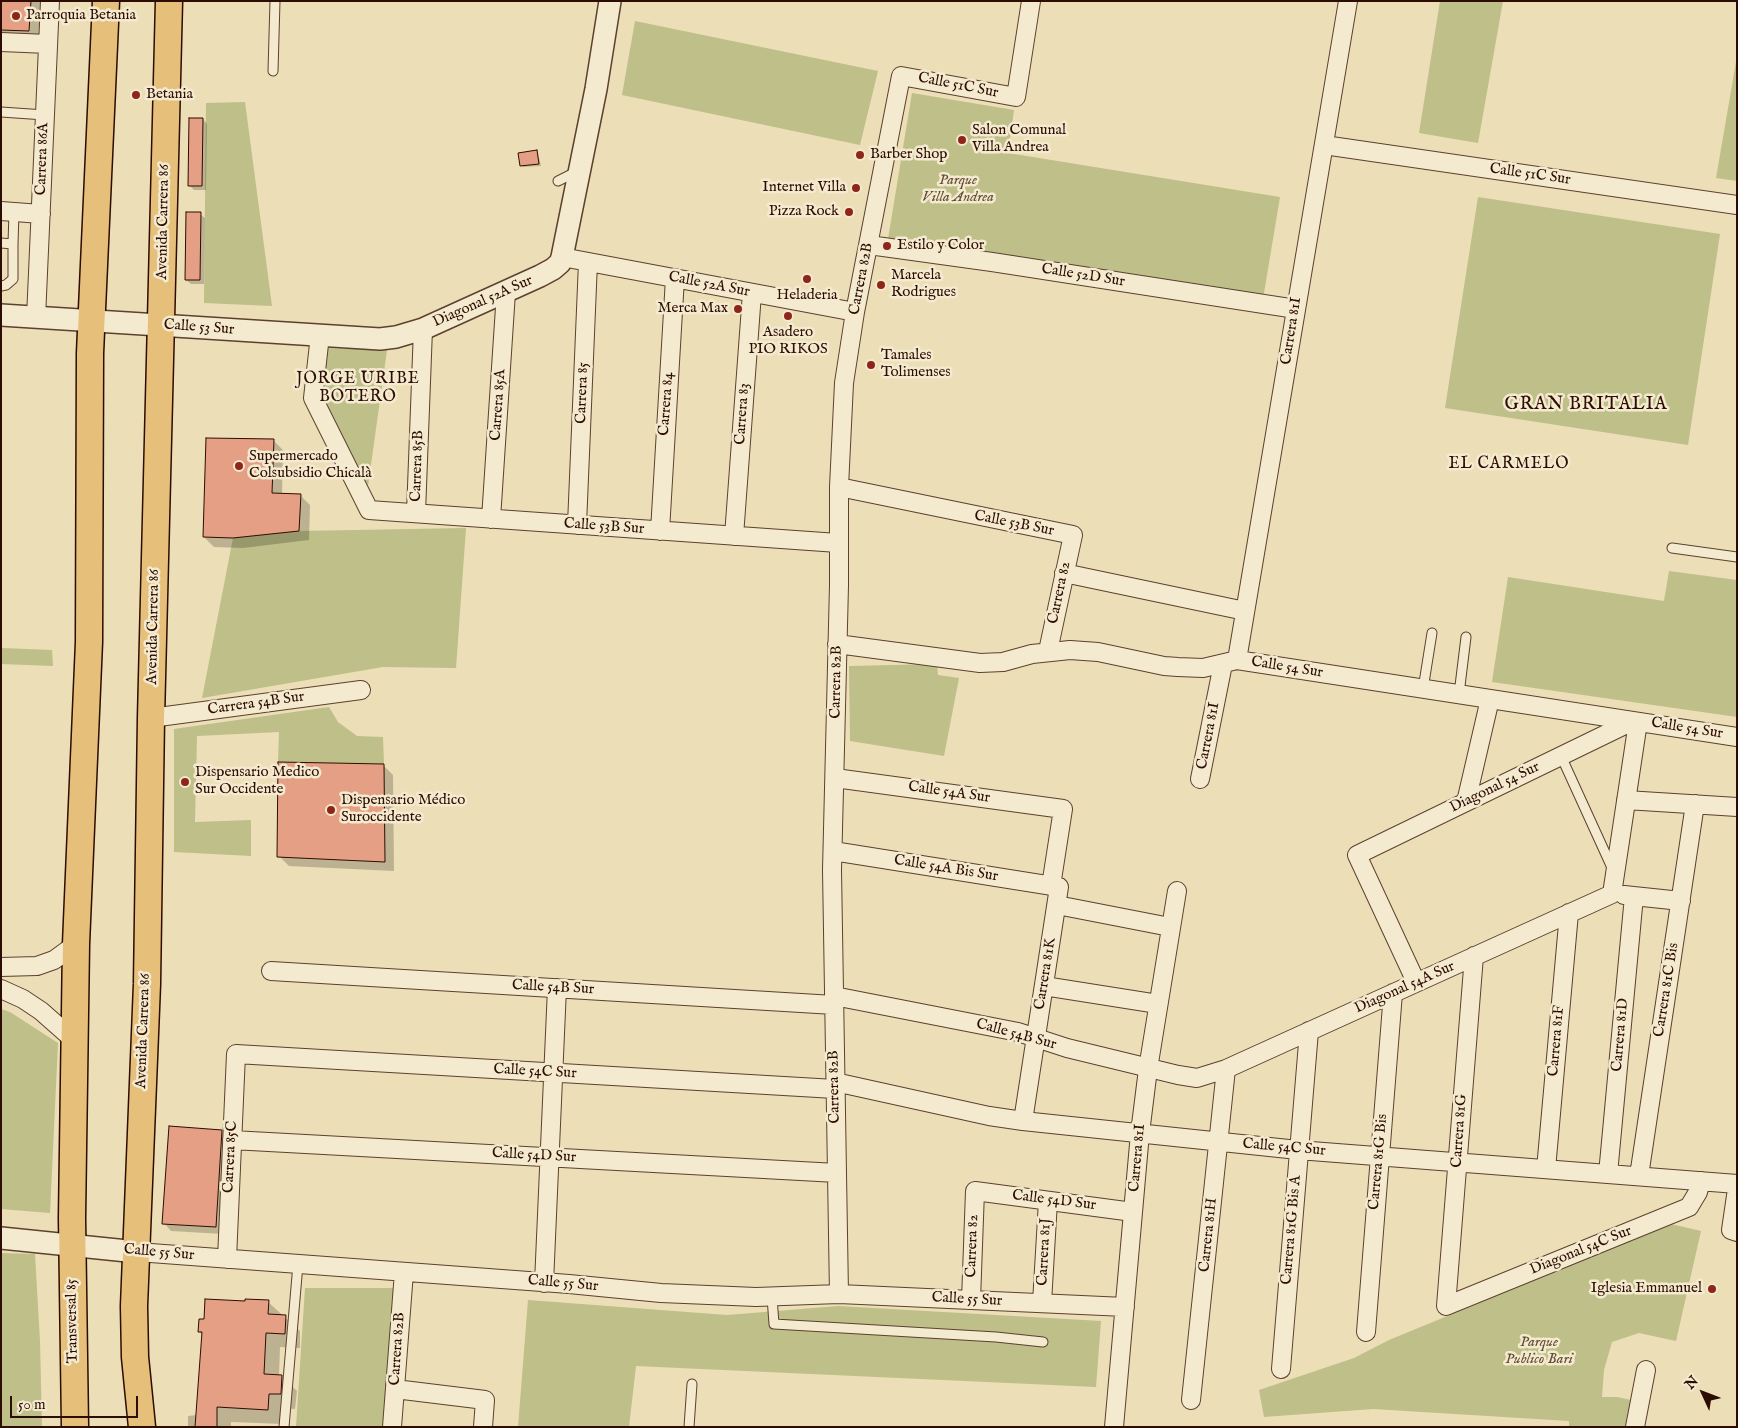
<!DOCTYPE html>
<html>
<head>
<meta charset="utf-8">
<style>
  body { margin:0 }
  #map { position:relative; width:1738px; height:1428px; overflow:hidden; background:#ecdeb6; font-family:"IM FELL English",serif }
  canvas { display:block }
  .frame { position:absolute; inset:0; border:2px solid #2d0c01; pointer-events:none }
  .north { position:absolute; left:1678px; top:1368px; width:50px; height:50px; -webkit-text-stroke:4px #f3ead0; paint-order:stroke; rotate:313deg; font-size:14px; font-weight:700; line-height:20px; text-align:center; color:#2d0c01 }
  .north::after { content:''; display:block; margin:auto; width:18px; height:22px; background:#2d0c01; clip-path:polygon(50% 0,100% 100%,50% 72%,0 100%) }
  .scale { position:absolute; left:10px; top:1396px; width:128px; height:22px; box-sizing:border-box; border:2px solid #2d0c01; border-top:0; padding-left:6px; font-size:15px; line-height:18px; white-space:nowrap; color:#2d0c01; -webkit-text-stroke:4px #f3ead0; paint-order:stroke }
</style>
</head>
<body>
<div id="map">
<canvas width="1738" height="1428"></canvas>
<div class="frame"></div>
<div class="north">N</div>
<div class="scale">50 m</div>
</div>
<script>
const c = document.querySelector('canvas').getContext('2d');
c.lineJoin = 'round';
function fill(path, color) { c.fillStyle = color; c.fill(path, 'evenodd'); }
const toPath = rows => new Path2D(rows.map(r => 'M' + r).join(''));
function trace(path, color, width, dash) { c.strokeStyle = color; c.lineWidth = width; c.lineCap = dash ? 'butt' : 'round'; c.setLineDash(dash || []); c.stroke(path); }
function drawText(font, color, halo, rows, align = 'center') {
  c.font = font + ' "IM FELL English",serif'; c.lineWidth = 5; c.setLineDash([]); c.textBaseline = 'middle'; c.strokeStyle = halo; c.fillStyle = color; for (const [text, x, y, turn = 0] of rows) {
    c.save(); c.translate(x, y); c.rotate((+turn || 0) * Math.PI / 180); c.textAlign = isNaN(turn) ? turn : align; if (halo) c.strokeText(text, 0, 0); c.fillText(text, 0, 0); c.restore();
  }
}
fill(toPath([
  [1440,1,1503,1,1478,143,1419,133],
  [635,21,878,71,860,145,622,95],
  [1737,56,1737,181,1716,178],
  [912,93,1014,110,1008,153,1280,197,1263,299,888,239],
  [245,102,272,306,204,303,206,103],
  [1478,197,1720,234,1688,445,1445,408],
  [325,348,387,350,368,486,327,406,320,385],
  [466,528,456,668,383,667,202,698,233,538,299,531],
  [1669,571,1737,580,1737,717,1492,682,1508,577,1664,601],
  [1,648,52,650,53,666,1,664],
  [937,664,938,675,959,678,944,756,850,741,849,666],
  [329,707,338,722,357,736,383,737,384,764,278,762,279,732,197,736,195,822,251,820,251,856,174,852,174,729],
  [1,1009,10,1012,58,1043,50,1213,1,1209],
  [1671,1224,1701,1231,1676,1341,1639,1333,1612,1342,1604,1370,1602,1397,1617,1397,1631,1400,1625,1427,1569,1427,1569,1421,1373,1409,1264,1417,1259,1390,1354,1358,1389,1340],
  [1,1253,35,1254,40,1341,42,1427,1,1427],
  [305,1288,395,1288,385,1427,296,1427],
  [528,1300,727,1315,838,1306,1101,1321,1096,1387,636,1366,629,1427,518,1427]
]), '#bebf89');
fill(toPath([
  [1,1,41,1,38,41,1,37],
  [203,119,207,124,206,190,194,190,189,185],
  [536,152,538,154,541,166,523,167,521,165],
  [200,214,205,218,204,284,191,284,186,280],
  [273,440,283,450,282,495,300,495,310,505,309,540,243,548,214,547,204,537],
  [383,765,393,775,394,871,289,866,279,856],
  [221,1131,229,1138,223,1234,171,1231,164,1223],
  [268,1302,300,1331,300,1348,280,1347,279,1376,282,1376,297,1391,295,1409,284,1408,283,1424,231,1422,231,1427,188,1427,188,1416,197,1415,203,1335,199,1332]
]), '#0003');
const building = toPath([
  [1,1,31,1,29,31,1,30,1,1],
  [189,118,203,118,202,186,188,186,189,118],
  [537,150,539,164,520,166,518,153,537,150],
  [186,212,201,212,200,280,185,280,186,212],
  [206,438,274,439,272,493,301,494,299,531,233,538,203,537,206,438],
  [278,762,384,764,385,862,277,857,278,762],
  [169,1126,222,1130,216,1227,162,1224,169,1126],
  [205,1299,245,1301,245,1299,269,1300,268,1314,286,1315,285,1334,266,1333,264,1374,282,1375,281,1394,269,1394,268,1410,217,1407,217,1427,195,1427,202,1332,198,1332,199,1319,204,1319,205,1299]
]);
fill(building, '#e59f85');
trace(building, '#2d0c01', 1);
const service = toPath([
  [273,71,275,1],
  [1,112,45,115],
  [558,181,578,171],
  [1,243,13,244,13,279,6,285,1,286],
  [13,244,14,212],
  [1672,548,1737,557],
  [1423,689,1432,633],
  [1459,694,1466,637],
  [1561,756,1613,870],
  [772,1297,774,1324,996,1337,1043,1342],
  [284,1427,298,1264],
  [689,1427,692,1384]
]);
const minor = toPath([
  [1,42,48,44],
  [1324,145,1737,205],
  [1,211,41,214],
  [869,245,992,262,1296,309],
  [562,257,855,312],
  [36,318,50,1],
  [320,335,313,398,369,510,838,543],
  [839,487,1073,535,1048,651],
  [416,513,423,329],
  [491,519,506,292],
  [577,525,588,262],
  [660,531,675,278],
  [734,536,752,293],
  [1064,573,1245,611],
  [837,644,980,663,1003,662,1032,654,1070,650,1098,652,1164,666,1178,667,1203,668,1237,660,1737,737],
  [1237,660,1348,1],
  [151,718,361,690],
  [835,778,1063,809,1051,886],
  [1200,779,1223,664],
  [1626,800,1737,807],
  [1466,802,1490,699],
  [833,851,1059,887,1023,1121],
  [1612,894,1638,722],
  [1624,895,1681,901],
  [1057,905,1170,927],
  [1474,956,1446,1306,1689,1207,1698,1192,1701,1181],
  [1,967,37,966,54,960,76,944],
  [271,971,834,1005],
  [1416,982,1357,855,1633,721],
  [1044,986,1158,1004],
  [1,989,23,999,41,1011,75,1041],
  [834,996,1018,1032,1067,1048,1178,1075,1197,1078,1226,1069,1612,894],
  [835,1082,989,1116,1023,1121,1298,1150,1737,1184],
  [232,1140,837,1173],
  [1546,1169,1569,913],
  [1608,1174,1634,896],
  [1639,1176,1695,804],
  [1737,1189,1731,1230,1737,1232],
  [137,1252,569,1284,661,1293,756,1297,839,1294,1125,1307],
  [227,1259,236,1054,835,1089],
  [544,1283,557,988],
  [839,1294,832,870,839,585,839,487,844,383,855,312,901,76,1016,97,1031,1],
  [971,1300,975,1191,1133,1212],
  [1042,1303,1048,1201],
  [1366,1332,1393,993],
  [1281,1369,1309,1031],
  [395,1389,485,1400,483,1427],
  [1191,1400,1226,1069],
  [392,1427,404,1272],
  [1114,1427,1140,1133,1148,1069,1177,891],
  [1635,1427,1646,1370]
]);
const tertiary = toPath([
  [1,315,380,339,396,337,423,329,540,276,553,269,560,263,562,257,596,89,610,1],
  [1,1238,137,1252]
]);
const primary = toPath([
  [75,1427,72,1218,76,944,89,642,90,353,106,1],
  [142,1427,135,1357,134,1306,147,984,151,718,169,1]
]);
trace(service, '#5d402e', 11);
trace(minor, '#5d402e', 20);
trace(tertiary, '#5d402e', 24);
trace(primary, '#2d0c01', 29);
trace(service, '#f3ead0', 9);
trace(minor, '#f3ead0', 18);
trace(tertiary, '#f3ead0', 21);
trace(primary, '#e6bf7b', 26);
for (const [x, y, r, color] of [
  [16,16,5,"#8f2418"],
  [136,95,5,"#8f2418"],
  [962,140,5,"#8f2418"],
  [860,155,5,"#8f2418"],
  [856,188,5,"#8f2418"],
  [849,212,5,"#8f2418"],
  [887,246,5,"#8f2418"],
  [807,279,5,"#8f2418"],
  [881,285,5,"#8f2418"],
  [738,309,5,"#8f2418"],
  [788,316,5,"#8f2418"],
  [871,365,5,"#8f2418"],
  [239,466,5,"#8f2418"],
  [185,782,5,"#8f2418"],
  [331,810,5,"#8f2418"],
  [1712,1289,5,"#8f2418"]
]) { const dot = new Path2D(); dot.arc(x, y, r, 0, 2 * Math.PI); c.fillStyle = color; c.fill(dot); trace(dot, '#f3ead0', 2); }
drawText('15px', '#2d0c01', '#f3ead0', [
  ["Parroquia Betania",26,16],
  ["Betania",146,95],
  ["Salon Comunal",972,131],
  ["Villa Andrea",972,148],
  ["Barber Shop",870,155],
  ["Internet Villa",846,188,"right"],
  ["Pizza Rock",839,212,"right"],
  ["Estilo y Color",897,246],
  ["Marcela",891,276],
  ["Rodrigues",891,293],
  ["Heladeria",807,296,"center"],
  ["Merca Max",728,309,"right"],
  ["Asadero",788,333,"center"],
  ["PIO RIKOS",788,350,"center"],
  ["Tamales",881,356],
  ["Tolimenses",881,373],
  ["Supermercado",249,457],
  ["Colsubsidio Chicalà",249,474],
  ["Dispensario Medico",195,773],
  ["Sur Occidente",195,790],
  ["Dispensario Médico",341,801],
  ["Suroccidente",341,818],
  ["Iglesia Emmanuel",1702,1289,"right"]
], 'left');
drawText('15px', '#2d0c01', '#f3ead0', [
  ["Calle 51C Sur",958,86,11],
  ["Carrera 86A",43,159,-88],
  ["Calle 51C Sur",1530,175,8],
  ["Avenida Carrera 86",164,222,-89],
  ["Calle 52D Sur",1083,276,9],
  ["Carrera 82B",862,279,-79],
  ["Calle 52A Sur",709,285,11],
  ["Diagonal 52A Sur",483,302,-24],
  ["Calle 53 Sur",199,328,4],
  ["Carrera 81I",1292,331,-81],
  ["Carrera 85",583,393,-88],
  ["Carrera 84",667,404,-86],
  ["Carrera 85A",499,405,-86],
  ["Carrera 83",743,414,-86],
  ["Carrera 85B",418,466,-88],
  ["Calle 53B Sur",1014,524,11],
  ["Calle 53B Sur",604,527,4],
  ["Carrera 82",1060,593,-78],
  ["Avenida Carrera 86",154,627,-89],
  ["Calle 54 Sur",1287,668,9],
  ["Carrera 82B",837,682,-89],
  ["Carrera 54B Sur",256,704,-8],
  ["Calle 54 Sur",1687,729,9],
  ["Carrera 81I",1209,736,-79],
  ["Diagonal 54 Sur",1495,788,-26],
  ["Calle 54A Sur",949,793,8],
  ["Calle 54A Bis Sur",946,869,9],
  ["Carrera 81K",1046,974,-81],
  ["Calle 54B Sur",553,988,3],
  ["Diagonal 54A Sur",1405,988,-24],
  ["Carrera 81C Bis",1667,990,-81],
  ["Avenida Carrera 86",144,1031,-88],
  ["Calle 54B Sur",1016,1035,15],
  ["Carrera 81D",1621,1035,-85],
  ["Carrera 81F",1557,1041,-85],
  ["Calle 54C Sur",535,1072,3],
  ["Carrera 82B",835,1087,-91],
  ["Carrera 81G",1460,1131,-86],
  ["Calle 54C Sur",1284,1148,5],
  ["Calle 54D Sur",534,1156,3],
  ["Carrera 85C",231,1157,-87],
  ["Carrera 81I",1138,1158,-85],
  ["Carrera 81G Bis",1379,1162,-85],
  ["Calle 54D Sur",1054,1201,7],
  ["Carrera 81G Bis A",1292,1230,-85],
  ["Carrera 81H",1209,1235,-84],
  ["Carrera 82",973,1246,-88],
  ["Diagonal 54C Sur",1581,1251,-22],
  ["Carrera 81J",1045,1252,-87],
  ["Calle 55 Sur",159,1253,5],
  ["Calle 55 Sur",563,1284,5],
  ["Calle 55 Sur",967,1300,3],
  ["Transversal 85",73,1321,-91],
  ["Carrera 82B",398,1349,-86]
]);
drawText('italic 15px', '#604b31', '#f3ead0', [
  ["Parque",958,181],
  ["Villa Andrea",958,198],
  ["Parque",1539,1343],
  ["Publico Bari",1539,1360]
]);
c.letterSpacing = '1px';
drawText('16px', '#2d0c01', '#f3ead0', [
  ["JORGE URIBE",358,380],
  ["BOTERO",358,398],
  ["EL CARMELO",1509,465]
]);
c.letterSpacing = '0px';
c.letterSpacing = '1px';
drawText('18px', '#2d0c01', '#f3ead0', [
  ["GRAN BRITALIA",1586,405]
]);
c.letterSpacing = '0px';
</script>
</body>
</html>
